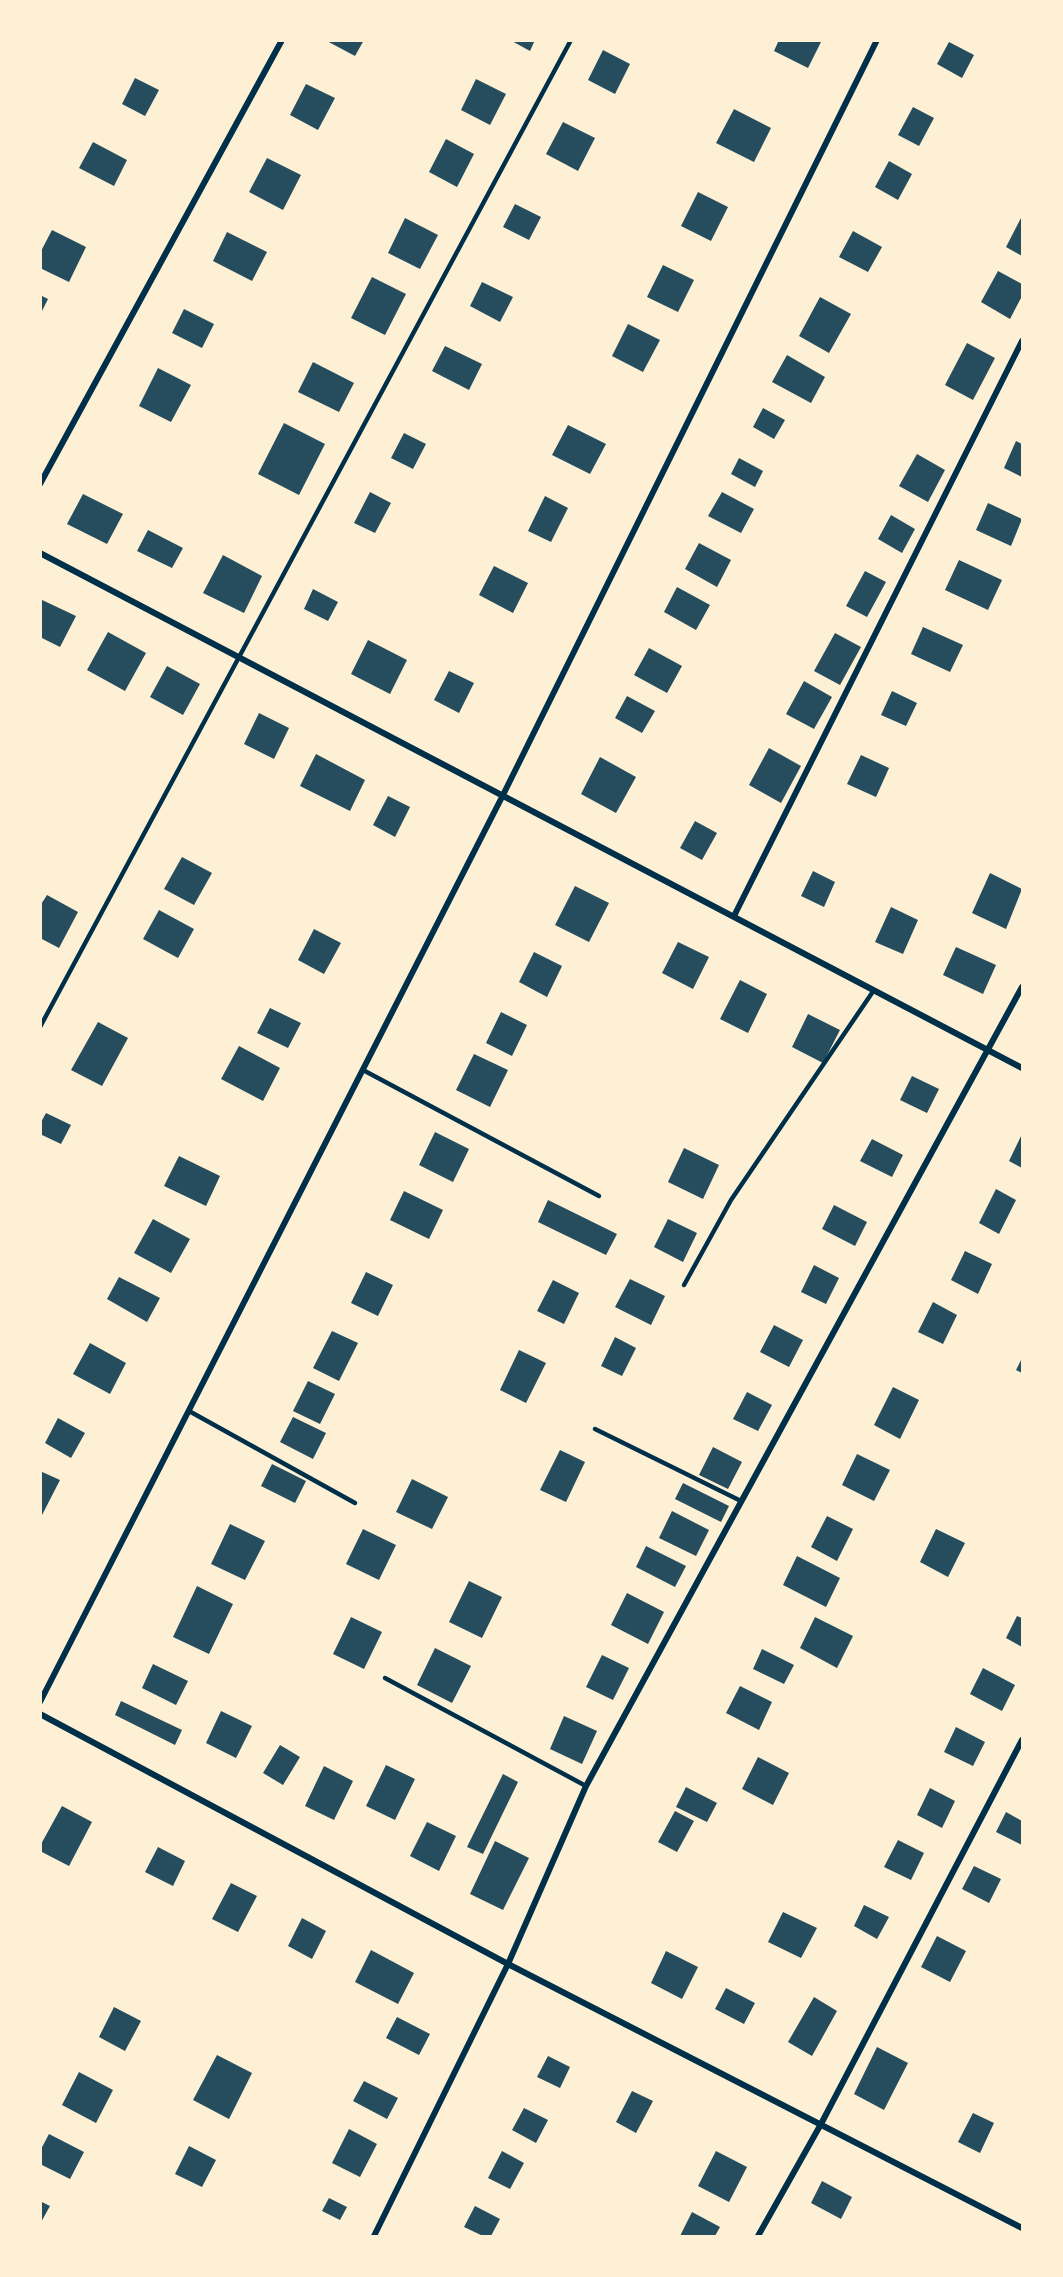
<!DOCTYPE html>
<html>
<head>
<meta charset="utf-8">
<style>
  body { margin:0 }
  #map { position:relative; width:1063px; height:2277px; overflow:hidden; background:#fdf0d5; font-family:"Nunito Sans",sans-serif }
  canvas { display:block }
  .frame { position:absolute; inset:0; border:42px solid #fdf0d5; pointer-events:none }
</style>
</head>
<body>
<div id="map">
<canvas width="1063" height="2277"></canvas>
<div class="frame"></div>
</div>
<script>
const c = document.querySelector('canvas').getContext('2d');
c.lineJoin = 'round';
function fill(path, color) { c.fillStyle = color; c.fill(path, 'evenodd'); }
const toPath = rows => new Path2D(rows.map(r => 'M' + r).join(''));
function trace(path, color, width, dash) { c.strokeStyle = color; c.lineWidth = width; c.lineCap = dash ? 'butt' : 'round'; c.setLineDash(dash || []); c.stroke(path); }
fill(toPath([
  [325,40,364,40,355,56],
  [510,40,535,40,530,51],
  [779,40,822,40,808,68,774,51],
  [949,42,974,55,962,78,937,64],
  [603,50,630,64,615,94,588,80],
  [135,78,159,90,145,116,122,104],
  [476,79,506,94,490,125,461,110],
  [306,84,335,98,318,130,290,115],
  [913,107,934,118,919,146,898,135],
  [734,109,771,128,754,162,716,143],
  [563,122,595,138,578,171,546,154],
  [446,139,474,154,457,187,429,172],
  [93,142,127,160,114,186,79,168],
  [267,158,301,175,283,210,249,192],
  [889,161,912,174,898,200,875,187],
  [698,192,728,207,711,241,681,226],
  [515,204,541,217,529,240,503,227],
  [1022,216,1022,256,1006,247],
  [405,218,438,235,420,269,388,253],
  [52,230,86,247,69,282,40,268,40,253],
  [853,231,882,247,868,272,839,257],
  [227,232,267,252,252,281,213,261],
  [663,265,694,280,678,312,647,297],
  [998,271,1022,284,1022,296,1010,319,981,302],
  [372,277,406,294,385,335,351,318],
  [482,282,513,297,500,322,470,306],
  [40,295,48,299,40,315],
  [820,297,851,314,829,353,799,336],
  [184,309,214,324,202,348,172,333],
  [628,324,660,340,643,372,612,356],
  [967,343,995,358,973,400,945,385],
  [445,346,482,364,469,390,432,371],
  [787,355,825,377,811,403,772,382],
  [313,362,354,383,339,412,298,392],
  [158,368,191,385,171,422,139,406],
  [763,408,785,420,774,439,753,427],
  [284,423,325,444,299,495,258,474],
  [568,425,606,444,590,474,552,455],
  [404,433,426,444,413,469,391,458],
  [1016,441,1022,444,1022,477,1004,468],
  [917,454,945,470,928,502,899,486],
  [739,458,763,471,755,487,731,474],
  [370,492,391,503,375,533,354,523],
  [722,492,754,509,741,533,708,516],
  [83,494,123,514,107,544,67,524],
  [545,496,568,508,551,542,528,531],
  [988,503,1022,519,1011,546,976,530],
  [891,515,915,529,902,553,878,539],
  [148,530,183,548,172,568,137,551],
  [699,543,731,560,717,587,685,569],
  [223,555,262,576,244,613,203,593],
  [959,560,1002,580,988,610,945,590],
  [494,566,528,583,513,613,479,595],
  [865,571,886,582,867,617,846,606],
  [677,587,710,605,696,630,664,612],
  [313,589,338,602,328,621,304,609],
  [40,599,76,616,60,647,40,637],
  [923,627,963,645,950,672,911,654],
  [108,632,146,653,125,691,87,670],
  [835,633,861,647,840,685,814,671],
  [368,640,407,660,390,694,351,674],
  [649,648,682,666,667,693,634,675],
  [167,666,200,684,183,715,150,697],
  [449,671,474,683,459,713,434,700],
  [804,681,832,697,814,729,786,714],
  [892,691,917,703,906,726,881,715],
  [627,696,655,711,642,733,615,718],
  [259,713,289,728,274,759,244,744],
  [769,748,801,766,781,803,749,785],
  [316,754,365,780,350,811,300,786],
  [861,755,889,768,876,797,847,784],
  [600,757,636,777,616,813,581,794],
  [388,796,410,807,395,837,373,825],
  [695,821,717,833,702,860,680,848],
  [182,857,212,873,194,905,164,889],
  [813,871,835,882,824,907,801,896],
  [990,873,1022,889,1006,929,972,913],
  [575,886,609,903,589,942,555,925],
  [47,895,78,912,59,948,40,938,40,906],
  [891,907,918,920,903,954,875,942],
  [159,910,194,929,178,958,143,939],
  [314,929,341,943,324,974,298,960],
  [678,942,709,957,693,989,662,973],
  [956,947,996,965,983,994,943,975],
  [534,952,562,966,547,997,519,982],
  [740,980,767,994,748,1033,720,1019],
  [270,1008,301,1023,288,1048,257,1033],
  [501,1012,527,1025,512,1056,486,1043],
  [808,1014,840,1030,823,1063,792,1047],
  [98,1022,128,1038,102,1086,71,1070],
  [239,1046,280,1068,263,1101,221,1079],
  [474,1054,508,1070,490,1107,456,1090],
  [912,1076,939,1089,927,1113,900,1100],
  [46,1113,71,1125,61,1144,40,1134,40,1124],
  [435,1132,469,1149,453,1182,419,1165],
  [1022,1134,1022,1168,1009,1161],
  [872,1139,903,1155,892,1177,860,1161],
  [684,1148,719,1165,703,1199,668,1182],
  [179,1156,220,1176,206,1206,164,1186],
  [996,1189,1016,1200,999,1234,979,1223],
  [404,1191,443,1210,429,1239,390,1220],
  [548,1200,617,1234,606,1255,538,1222],
  [834,1205,867,1222,855,1246,822,1229],
  [153,1219,190,1239,171,1273,134,1253],
  [668,1219,697,1233,683,1262,654,1247],
  [965,1251,992,1264,978,1294,951,1280],
  [814,1265,839,1278,826,1304,801,1292],
  [366,1272,393,1285,378,1316,351,1303],
  [119,1277,160,1298,147,1322,107,1299],
  [630,1279,665,1296,651,1325,615,1307],
  [553,1280,579,1293,564,1324,537,1311],
  [933,1302,957,1315,943,1344,918,1332],
  [774,1325,803,1340,789,1367,760,1352],
  [332,1331,358,1343,339,1381,313,1368],
  [615,1337,636,1348,622,1376,601,1366],
  [90,1343,126,1363,110,1394,73,1374],
  [519,1350,546,1363,526,1403,500,1390],
  [1022,1358,1022,1373,1016,1370],
  [308,1381,335,1394,320,1424,293,1411],
  [893,1387,919,1400,900,1439,874,1425],
  [747,1392,772,1405,758,1431,733,1419],
  [293,1417,326,1433,313,1459,280,1442],
  [58,1418,85,1433,71,1458,45,1443],
  [713,1447,742,1462,728,1489,699,1475],
  [560,1450,585,1462,566,1502,540,1490],
  [857,1454,890,1470,874,1501,842,1485],
  [272,1464,306,1481,295,1503,261,1486],
  [40,1471,60,1480,40,1519],
  [412,1479,448,1497,432,1529,396,1512],
  [683,1483,729,1506,721,1522,675,1499],
  [672,1511,709,1530,696,1556,659,1538],
  [827,1516,853,1529,837,1561,811,1547],
  [230,1524,265,1541,245,1580,211,1564],
  [363,1529,396,1545,379,1580,346,1564],
  [936,1529,965,1543,948,1577,920,1562],
  [646,1546,686,1566,675,1587,636,1567],
  [797,1556,840,1578,826,1607,783,1585],
  [469,1581,502,1597,482,1638,449,1622],
  [197,1586,233,1604,209,1654,173,1637],
  [627,1593,664,1612,648,1644,611,1625],
  [1017,1616,1022,1618,1022,1647,1006,1638],
  [351,1617,382,1632,364,1669,333,1654],
  [815,1617,853,1636,837,1668,800,1648],
  [435,1648,471,1666,452,1703,417,1685],
  [762,1649,794,1665,784,1684,753,1669],
  [602,1655,629,1668,613,1700,586,1687],
  [153,1664,188,1681,176,1705,142,1688],
  [983,1668,1015,1685,1002,1711,970,1694],
  [740,1686,772,1702,759,1730,726,1713],
  [121,1701,182,1730,175,1745,115,1715],
  [221,1711,252,1726,236,1758,206,1743],
  [564,1716,597,1731,582,1764,550,1749],
  [956,1727,985,1742,973,1766,944,1752],
  [280,1745,300,1757,283,1785,263,1773],
  [758,1757,789,1773,773,1805,742,1789],
  [386,1765,415,1779,395,1820,366,1806],
  [324,1766,353,1781,334,1820,305,1806],
  [503,1774,518,1782,483,1854,467,1847],
  [686,1787,717,1803,707,1822,676,1807],
  [930,1788,955,1801,942,1828,917,1815],
  [62,1806,92,1822,69,1866,40,1851,40,1846],
  [675,1811,694,1821,677,1852,658,1842],
  [1006,1812,1022,1821,1022,1845,996,1832],
  [427,1822,456,1836,439,1871,410,1856],
  [898,1840,924,1853,911,1880,884,1867],
  [495,1841,529,1858,503,1910,470,1894],
  [158,1847,185,1861,173,1886,145,1872],
  [974,1866,1001,1879,989,1903,962,1889],
  [231,1883,257,1896,238,1932,212,1919],
  [864,1905,889,1917,877,1939,854,1926],
  [783,1912,817,1928,801,1958,768,1942],
  [302,1918,326,1931,312,1959,288,1946],
  [937,1936,966,1951,950,1982,921,1967],
  [371,1950,414,1973,398,2004,355,1982],
  [666,1951,698,1967,682,1999,651,1983],
  [726,1988,755,2003,744,2024,715,2009],
  [814,1997,837,2011,812,2056,788,2042],
  [114,2007,141,2021,125,2051,99,2037],
  [397,2017,430,2034,419,2055,386,2038],
  [877,2047,908,2063,884,2110,854,2094],
  [217,2055,252,2073,229,2119,193,2100],
  [548,2056,570,2067,560,2088,537,2077],
  [79,2072,113,2090,96,2123,62,2105],
  [364,2081,398,2098,387,2119,353,2101],
  [632,2091,653,2101,636,2133,616,2122],
  [524,2108,548,2120,536,2143,512,2130],
  [973,2113,994,2123,980,2153,958,2142],
  [349,2129,377,2144,360,2177,332,2163],
  [49,2134,84,2152,70,2179,40,2164,40,2151],
  [189,2146,216,2160,202,2187,175,2174],
  [502,2151,524,2163,510,2189,488,2178],
  [716,2151,747,2167,729,2202,698,2186],
  [822,2181,852,2197,841,2219,811,2203],
  [329,2198,347,2207,340,2220,322,2211],
  [40,2201,50,2206,40,2224],
  [475,2206,500,2219,491,2236,483,2236,464,2227],
  [692,2212,720,2227,715,2236,680,2236]
]), '#264d5e');
trace(toPath([
  [40,1027,571,40],
  [363,1070,599,1196],
  [684,1285,731,1200,874,990],
  [189,1411,355,1503],
  [595,1429,741,1501],
  [385,1678,586,1786]
]), '#003049', 4.5);
trace(toPath([
  [40,484,282,40],
  [40,553,1022,1068],
  [734,916,1022,341],
  [40,1702,503,795,877,40],
  [40,1714,508,1964,1022,2228],
  [374,2236,508,1964,586,1786,1022,987],
  [758,2236,821,2124,1022,1740]
]), '#003049', 6);
</script>
</body>
</html>
